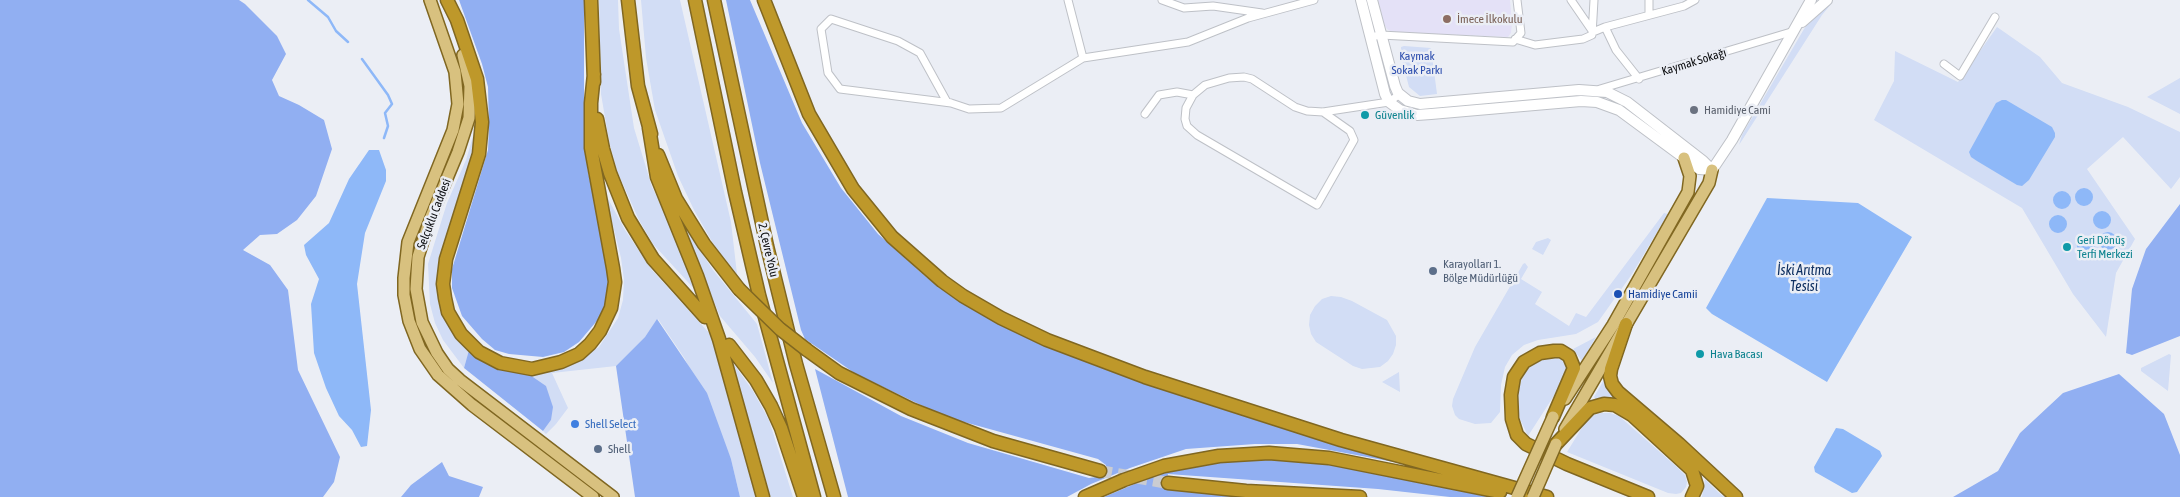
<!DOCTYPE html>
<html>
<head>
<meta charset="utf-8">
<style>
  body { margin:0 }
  canvas { display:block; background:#ebeef5 }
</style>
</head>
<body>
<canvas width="2180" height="497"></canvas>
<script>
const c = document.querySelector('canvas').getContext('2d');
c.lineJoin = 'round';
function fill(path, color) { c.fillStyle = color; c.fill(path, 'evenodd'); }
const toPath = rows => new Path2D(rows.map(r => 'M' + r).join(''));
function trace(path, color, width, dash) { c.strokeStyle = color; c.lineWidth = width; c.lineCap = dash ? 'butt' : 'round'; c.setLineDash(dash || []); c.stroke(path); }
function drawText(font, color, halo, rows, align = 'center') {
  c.font = font + ' "Asap Condensed",sans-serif'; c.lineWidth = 5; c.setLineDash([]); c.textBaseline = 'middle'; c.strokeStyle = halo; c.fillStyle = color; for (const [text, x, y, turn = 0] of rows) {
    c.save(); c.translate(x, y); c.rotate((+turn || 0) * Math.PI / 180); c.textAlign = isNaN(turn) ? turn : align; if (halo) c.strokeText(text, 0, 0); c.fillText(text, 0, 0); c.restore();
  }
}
fill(toPath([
  [1378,0,1510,0,1512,24,1511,33,1508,37,1392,32,1387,29,1384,24]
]), '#e4e1f7');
fill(toPath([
  [599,0,618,0,619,29,634,128,652,187,671,225,697,292,653,244,639,220,617,171,609,141,601,94],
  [641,0,680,0,731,222,737,274,714,245,694,210,678,176,655,110,646,58],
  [1832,3,1822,15,1739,145,1742,135,1804,29,1809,22],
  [1997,27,2040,57,2062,83,2128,107,2180,132,2180,177,2171,189,2123,137,2087,169,2135,239,2116,273,2106,337,2073,294,2022,208,1874,120,1894,81,1895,51,1958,82],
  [1404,46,1431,48,1437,94,1420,96,1409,87,1401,56,1401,47],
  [2180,78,2180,114,2147,97],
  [478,119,478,136,439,282,469,350,464,368,443,340,435,323,430,304,428,264,447,203,466,160],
  [605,193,625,230,652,270,711,335,760,497,740,497,731,459,685,359,658,319,645,337,616,366,552,373,568,408,556,424,546,434,543,431,551,420,527,373,553,370,569,365,599,347,618,318,623,300,624,280,621,258],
  [1664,213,1668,214,1632,274,1598,322,1576,334,1538,340,1524,345,1512,355,1505,367,1501,385,1500,412,1491,423,1475,424,1459,419,1455,415,1452,406,1453,399,1475,347,1523,264,1525,263,1528,267,1521,279,1542,292,1535,304,1569,326,1576,313,1586,317],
  [677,215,713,270,757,324,773,383,755,357,720,316],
  [1548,238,1551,240,1543,255,1532,249,1536,242],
  [1331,296,1341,297,1352,301,1387,320,1396,336,1396,345,1393,354,1388,361,1380,367,1362,369,1353,366,1316,342,1311,334,1309,325,1310,315,1315,306,1322,299],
  [1596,337,1582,361,1573,349],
  [2169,354,2171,355,2168,391,2141,371,2141,368],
  [1547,357,1559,358,1564,362,1568,370,1566,377,1528,436,1520,419,1517,402,1518,383,1523,372,1533,363],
  [733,363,753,391,769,420,793,497,770,497,759,454,756,455],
  [1399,372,1400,392,1382,382],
  [1605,378,1618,400,1606,397,1596,400,1594,397],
  [1601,413,1610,413,1619,416,1678,468,1685,475,1687,482,1686,487,1681,493,1676,494,1668,493,1567,452,1586,421,1593,415],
  [1705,479,1719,493,1725,497,1702,497]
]), '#d2ddf5');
fill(toPath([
  [0,0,239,0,245,4,277,36,286,54,272,80,279,96,299,105,324,120,332,149,316,196,297,220,277,234,260,235,243,250,270,265,288,290,298,370,340,457,334,482,323,497,0,497],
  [459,0,584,0,584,135,588,172,608,263,609,286,607,303,601,316,579,342,564,352,543,357,509,354,495,350,482,339,462,316,452,288,452,269,488,150,489,128,488,87,482,64],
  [726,0,750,0,802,123,841,188,878,234,926,277,951,296,980,313,1290,429,1394,462,1297,444,1255,444,1186,449,1130,468,1091,484,1067,497,848,497,815,369,901,416,968,443,1089,478,1104,476,1106,465,1098,459,946,417,856,374,805,339,801,330,760,163],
  [2180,204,2180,336,2132,355,2126,353,2132,289,2146,249],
  [657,319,707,393,731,459,740,497,635,497,616,366,645,337],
  [469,350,527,373,546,386,553,407,551,420,543,431,464,368],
  [2119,374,2164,414,2180,455,2180,497,1953,497,1998,471,2020,433,2063,393],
  [1243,458,1290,458,1330,462,1497,497,1450,497,1378,489,1168,474,1166,488,1243,497,1104,497,1158,474,1187,466],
  [442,462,449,476,483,487,479,497,401,497,411,485]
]), '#91aff2');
fill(toPath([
  [2002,100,2006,100,2052,127,2055,133,2055,137,2029,180,2022,186,2017,185,1977,161,1971,157,1969,152,1996,103],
  [369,150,379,150,386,170,386,181,365,233,357,284,371,410,367,446,361,447,352,430,339,416,326,388,314,353,311,304,319,279,306,255,304,245,329,223,349,179],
  '2075 197a9 9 0 1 1 18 0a9 9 0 1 1-18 0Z',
  '2053 200a9 9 0 1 1 18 0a9 9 0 1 1-18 0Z',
  [1767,198,1858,203,1912,237,1827,382,1712,314,1706,308],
  '2093 220a9 9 0 1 1 18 0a9 9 0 1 1-18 0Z',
  '2049 224a9 9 0 1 1 18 0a9 9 0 1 1-18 0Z',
  '2099 241a9 9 0 1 1 18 0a9 9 0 1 1-18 0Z',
  '2077 247a9 9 0 1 1 18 0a9 9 0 1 1-18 0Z',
  [1836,428,1843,429,1880,451,1882,456,1857,492,1852,493,1815,472,1814,467]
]), '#8eb8f8');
trace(toPath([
  [308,0,328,17,336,31,348,42],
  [362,59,388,95,392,104,385,113,388,126,384,138]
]), '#8eb8f8', 2.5);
trace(toPath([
  [1100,471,1168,483]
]), '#caccd2', 12, [12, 6]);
const street = toPath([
  [1068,0,1083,58],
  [1162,0,1184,8,1213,6,1262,13],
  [1571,0,1593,32,1605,27,1684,6,1695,0],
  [1649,0,1649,15],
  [1605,27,1616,50,1639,79],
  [1370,37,1381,35,1513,42,1521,33,1517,0],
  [1515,39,1535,45,1583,39,1592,35,1594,0],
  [1944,64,1960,76,1995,17],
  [1600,89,1791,32],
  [1193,95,1186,108,1185,119,1187,126,1197,135,1317,205,1354,140,1350,131,1323,112],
  [951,103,947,102,920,53,898,41,831,19,821,29,828,73,840,89,928,100,951,103,969,109,1001,108,1083,58,1188,42,1248,18,1314,0],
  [1145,114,1159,95,1177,92,1193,95,1205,85,1229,78,1244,77,1252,79,1295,107,1307,111,1323,112,1389,102,1400,94]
]);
const secondary = toPath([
  [1361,0,1385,94,1389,102,1400,110,1417,115,1431,114,1581,101,1597,102,1619,110,1699,169,1712,170],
  [1372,0,1395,86,1398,93,1408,101,1420,104,1579,90,1607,92,1627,102,1703,161,1712,170],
  [1802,22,1827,0],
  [1712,170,1732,140,1811,0]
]);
const primary = toPath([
  [430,0,455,72,458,104,453,130,408,242,404,278,404,295,409,321,420,349,438,375,472,405,593,497],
  [463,55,470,86,469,118,458,152,430,219,418,257,416,289,422,322,437,353,448,369,460,380,613,497],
  [1565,399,1613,325,1688,192,1690,176,1684,158],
  [1565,429,1709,183,1712,170]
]);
const highway = toPath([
  [447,0,457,20,477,79,482,122,479,154,446,259,443,284,445,298,448,312,461,334,479,352,500,363,532,369,561,362,579,354,590,344,600,331,611,308,615,282,613,268,591,148,591,103,594,74],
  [591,0,594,82],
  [628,0,638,86,651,134],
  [695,0,735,192,759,295,814,497],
  [714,0,767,246,796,364,834,497],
  [764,0,809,114,853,189,892,237,942,281,963,296,1001,318,1047,340,1145,377,1341,440,1547,497],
  [597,119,603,149,610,173,628,218,653,259,705,317],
  [649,128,657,177,697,276,719,339,763,497],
  [658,155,676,199,689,220,704,244,739,289],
  [1626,324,1611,369,1610,376,1612,384,1618,392,1679,444,1736,497],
  [729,345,756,380,771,406,781,428,804,497],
  [807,350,839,373,911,409,993,441,1100,471],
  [1553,417,1574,368,1569,356,1561,351,1554,351,1540,353,1524,362,1514,377,1511,395,1512,419,1517,435,1526,444,1567,464,1648,497],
  [1556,444,1590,408,1604,404,1615,405,1632,415,1692,470,1697,486,1692,497],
  [1168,483,1246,491,1360,497],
  [1085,497,1124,480,1164,466,1219,456,1269,453,1329,458,1500,492]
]);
trace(street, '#bec1c7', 9);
trace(secondary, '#bec1c7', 12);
trace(primary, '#806721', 14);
trace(highway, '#806721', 15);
trace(street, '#fff', 7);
trace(secondary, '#fff', 10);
trace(primary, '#d8c17f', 11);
trace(highway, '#be982a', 12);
const primaryBridge = toPath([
  [1517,497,1553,417],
  [1533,497,1556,444]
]);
const highwayBridge = toPath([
  [739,289,780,329,807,350]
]);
trace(primaryBridge, '#806721', 14, []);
trace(highwayBridge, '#806721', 15, []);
trace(primaryBridge, '#d8c17f', 11);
trace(highwayBridge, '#be982a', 12);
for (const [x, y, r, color] of [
  [1447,19,5,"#8d6e63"],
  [1694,110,5,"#6b7280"],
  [1365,115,5,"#0f9aa8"],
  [2067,247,5,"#0f9aa8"],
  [1433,271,5,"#5c6f8a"],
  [1618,294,5,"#1a4fb4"],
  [1700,354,5,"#0f9aa8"],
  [575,424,5,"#3f7fe0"],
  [598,449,5,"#5c6f8a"]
]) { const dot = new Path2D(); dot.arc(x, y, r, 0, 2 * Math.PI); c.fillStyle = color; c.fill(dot); trace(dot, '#ebeef5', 2); }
drawText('12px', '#785e54', '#ebeef5', [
  ["İmece İlkokulu",1457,19]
], 'left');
drawText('12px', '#2d4eae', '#ebeef5', [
  ["Kaymak",1417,56],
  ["Sokak Parkı",1417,70]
]);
drawText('12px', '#0c0d0f', '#ebeef5', [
  ["Kaymak Sokağı",1694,62,-17],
  ["Selçuklu Caddesi",434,214,-69],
  ["2. Çevre Yolu",768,250,77]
]);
drawText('12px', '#5b616d', '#ebeef5', [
  ["Hamidiye Cami",1704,110]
], 'left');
drawText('12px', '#0d838f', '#ebeef5', [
  ["Güvenlik",1375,115],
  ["Geri Dönüş",2077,240],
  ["Terfi Merkezi",2077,254],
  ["Hava Bacası",1710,354]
], 'left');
drawText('12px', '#4e5e75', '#ebeef5', [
  ["Karayolları 1.",1443,264],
  ["Bölge Müdürlüğü",1443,278],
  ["Shell",608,449]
], 'left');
drawText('12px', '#164399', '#ebeef5', [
  ["Hamidiye Camii",1628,294]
], 'left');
drawText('12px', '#366cbe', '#ebeef5', [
  ["Shell Select",585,424]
], 'left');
drawText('italic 14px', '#0e2f60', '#ebeef5', [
  ["İski Arıtma",1804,271],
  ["Tesisi",1804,287]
]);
</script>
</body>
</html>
